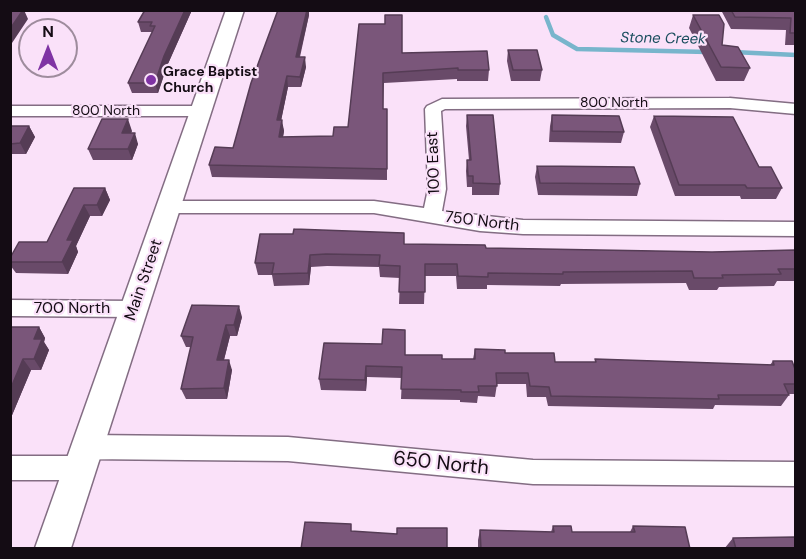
<!DOCTYPE html>
<html>
<head>
<meta charset="utf-8">
<style>
  body { margin:0 }
  #map { position:relative; width:806px; height:559px; overflow:hidden; background:#fae1f9; font-family:"DM Sans",sans-serif }
  canvas { display:block }
  .frame { position:absolute; inset:0; border:12px solid #140c14; pointer-events:none }
  .north { position:absolute; left:18px; top:18px; width:60px; height:60px; box-sizing:border-box; background:#fae1f9; border:2px solid #9e8c9d; border-radius:50%; rotate:0deg; font-size:16px; font-weight:700; line-height:24px; text-align:center; color:#140c14 }
  .north::after { content:''; display:block; margin:auto; width:21px; height:27px; background:#7f33a4; clip-path:polygon(50% 0,100% 100%,50% 72%,0 100%) }
</style>
</head>
<body>
<div id="map">
<canvas width="806" height="559"></canvas>
<div class="frame"></div>
<div class="north">N</div>
</div>
<script>
const c = document.querySelector('canvas').getContext('2d');
c.lineJoin = 'round';
const toPath = rows => new Path2D(rows.map(r => 'M' + r).join(''));
function trace(path, color, width, dash) { c.strokeStyle = color; c.lineWidth = width; c.lineCap = dash ? 'butt' : 'round'; c.setLineDash(dash || []); c.stroke(path); }
function fill(path, color) { c.fillStyle = color; c.fill(path, 'evenodd'); }
function drawText(font, color, halo, rows, align = 'center') {
  c.font = font + ' "DM Sans",sans-serif'; c.lineWidth = 4.5; c.setLineDash([]); c.textBaseline = 'middle'; c.strokeStyle = halo; c.fillStyle = color; for (const [text, x, y, turn = 0] of rows) {
    c.save(); c.translate(x, y); c.rotate((+turn || 0) * Math.PI / 180); c.textAlign = isNaN(turn) ? turn : align; if (halo) c.strokeText(text, 0, 0); c.fillText(text, 0, 0); c.restore();
  }
}
trace(toPath([
  [546,17,553,35,577,49,708,52],
  [733,52,796,55]
]), '#78b5cc', 4.5);
const minor = toPath([
  [730,98,796,104,796,114,730,108,445,109,441,111,446,189,442,211,523,220,796,222,796,236,523,234,480,231,374,213,169,213,162,212,159,207,162,202,169,201,374,201,424,208,428,189,425,109,427,106,442,99,730,98],
  [10,106,201,106,209,111,201,116,10,116,10,106],
  [10,300,134,301,142,303,145,309,142,315,134,317,10,316,10,300],
  [87,435,288,437,533,460,796,462,796,486,533,484,288,461,87,459,78,455,74,447,78,439,87,435],
  [10,456,80,456,89,459,93,468,89,477,80,480,10,480,10,456]
]);
const major = toPath([
  [226,10,244,10,71,548,35,548,226,10]
]);
trace(minor, '#836d83', 3);
trace(major, '#836d83', 3);
fill(minor, '#fff');
fill(major, '#fff');
fill(toPath([
  [145,10,192,10,167,66,158,93,132,93,128,83,152,33,152,32,141,32,138,22],
  [278,10,309,10,309,15,300,57,306,67,301,87,288,87,281,120,284,131,283,137,333,136,348,127,359,24,402,53,489,70,488,81,457,81,457,79,384,83,383,109,387,109,387,180,212,177,209,165,233,148],
  [721,10,795,10,795,45,785,45,786,30,731,29],
  [693,15,722,45,750,68,744,81,716,81,689,28],
  [508,50,542,70,540,81,511,81,507,61],
  [467,115,500,184,499,195,472,195,472,187,467,187,466,171,467,160,469,160,466,126],
  [552,115,624,132,621,143,549,142,550,126],
  [654,116,759,167,782,188,776,199,741,199,740,196,675,196,650,127],
  [10,126,29,126,35,137,26,154,10,154],
  [132,131,131,133,138,144,132,160,93,160,88,149],
  [537,166,640,184,637,196,538,195,535,177],
  [74,188,105,188,110,200,102,216,90,216,76,246,78,252,68,274,16,273,10,265,10,258,47,242],
  [260,234,404,244,486,248,712,252,795,250,795,281,777,281,774,286,719,287,717,290,689,290,686,283,561,284,560,286,487,285,487,289,457,289,456,276,425,276,424,304,399,304,400,278,380,277,379,267,327,266,311,267,309,285,274,286,272,275,258,275,255,263],
  [242,317,237,336,230,336,224,360,232,370,227,399,186,399,181,389,191,347,186,347,181,336],
  [10,327,39,327,45,338,44,342,49,350,41,370,31,370,10,420],
  [475,349,505,353,555,362,595,362,595,359,770,365,773,361,795,369,795,392,794,394,789,394,789,395,781,406,715,405,713,409,548,406,546,397,527,397,526,384,497,384,495,397,478,396,477,403,460,402,460,400,401,399,402,378,367,377,366,391,321,390,319,379,405,355,442,359,473,359],
  [553,526,572,532,630,532,633,526,690,549,478,549,478,540,480,530,551,532],
  [733,538,795,549,724,549]
]), '#694a69');
fill(toPath([
  [23,10,24,10,28,19,10,46,10,29],
  [185,10,192,10,167,66,158,93,155,83,164,56],
  [307,10,309,10,309,15,297,67,296,57],
  [305,57,306,67,301,87,300,77],
  [287,76,288,87,279,131,277,120],
  [128,119,132,131,126,144,122,133],
  [282,120,284,131,281,148,279,137],
  [29,126,35,137,26,154,20,143],
  [135,133,138,144,132,160,128,149],
  [105,188,110,200,102,216,97,205],
  [84,205,90,216,76,246,78,252,68,274,62,262,67,240],
  [310,255,311,267,309,285,308,273],
  [239,306,242,317,237,336,234,325],
  [226,325,230,336,221,371,217,360],
  [39,327,45,338,44,342,49,350,41,370,34,359,34,339],
  [23,359,31,370,10,420,10,390],
  [229,360,232,370,227,399,224,388],
  [366,366,367,377,366,391,365,380]
]), '#553c55');
const building = toPath([
  [10,10,23,10,10,29,10,10],
  [145,10,185,10,164,56,155,83,128,83,155,26,150,26,152,22,138,22,145,10],
  [278,10,307,10,296,57,305,57,300,77,287,76,277,120,282,120,279,137,333,136,334,127,348,127,359,24,385,24,385,15,402,15,402,53,487,51,489,70,458,70,458,68,383,73,383,109,387,109,387,169,209,165,215,147,233,148,251,83,278,10],
  [731,10,795,10,795,33,790,33,791,18,735,17,731,10],
  [693,15,719,15,724,24,722,45,738,47,750,68,721,67,693,15],
  [508,50,537,50,542,70,513,70,508,50],
  [467,115,493,115,500,184,473,183,473,176,468,176,467,160,471,160,467,115],
  [552,115,619,116,624,132,552,131,552,115],
  [654,116,733,117,759,167,771,167,782,188,747,188,745,185,679,185,654,116],
  [102,119,128,119,122,133,135,133,128,149,88,149,102,119],
  [10,126,29,126,20,143,10,144,10,126],
  [537,166,634,167,640,184,540,183,537,166],
  [74,188,105,188,97,205,84,205,67,240,73,240,62,262,10,262,10,258,19,242,47,242,74,188],
  [294,229,404,233,404,244,485,245,486,248,712,252,795,250,795,269,778,269,781,274,722,275,723,278,694,278,692,271,563,272,563,274,488,273,488,277,458,276,457,264,425,264,425,292,399,292,400,266,379,265,380,255,326,254,310,255,308,273,272,274,274,263,255,263,260,234,293,234,294,229],
  [192,305,239,306,234,325,226,325,217,360,229,360,224,388,181,389,193,337,181,336,192,305],
  [10,327,39,327,34,339,42,339,34,359,23,359,10,390,10,327],
  [383,329,405,330,405,355,442,355,442,359,475,359,475,349,505,350,505,353,554,353,555,362,596,362,595,359,774,365,773,361,792,361,795,369,795,384,784,384,789,395,718,395,719,399,551,396,549,387,530,386,528,373,496,373,497,386,478,386,479,392,461,392,461,390,401,389,402,367,366,366,365,380,319,379,324,343,382,344,383,329],
  [305,522,351,524,351,531,397,534,397,528,447,528,447,549,301,549,305,522],
  [553,526,571,526,572,532,635,532,633,526,685,527,690,549,481,549,480,530,554,532,553,526],
  [795,537,795,549,736,549,733,538,795,537]
]);
fill(building, '#7a567a');
trace(building, '#553c55', 1.5);
for (const [x, y, r, color] of [
  [151,80,6,"#7f33a4"]
]) { const dot = new Path2D(); dot.arc(x, y, r, 0, 2 * Math.PI); c.fillStyle = color; c.fill(dot); trace(dot, '#fae1f9', 2); }
drawText('bold 14px', '#140c14', '#fae1f9', [
  ["Grace Baptist",163,72],
  ["Church",163,88]
], 'left');
drawText('14px', '#140c14', '#fae1f9', [
  ["800 North",614,103],
  ["800 North",106,111]
]);
drawText('italic 15px', '#1a4d5e', '#fae1f9', [
  ["Stone Creek",663,39,1]
]);
drawText('16px', '#140c14', '#fae1f9', [
  ["100 East",434,163,-92],
  ["750 North",482,222,7],
  ["Main Street",144,280,-71],
  ["700 North",72,309]
]);
drawText('20px', '#140c14', '#fae1f9', [
  ["650 North",441,464,6]
]);
</script>
</body>
</html>
